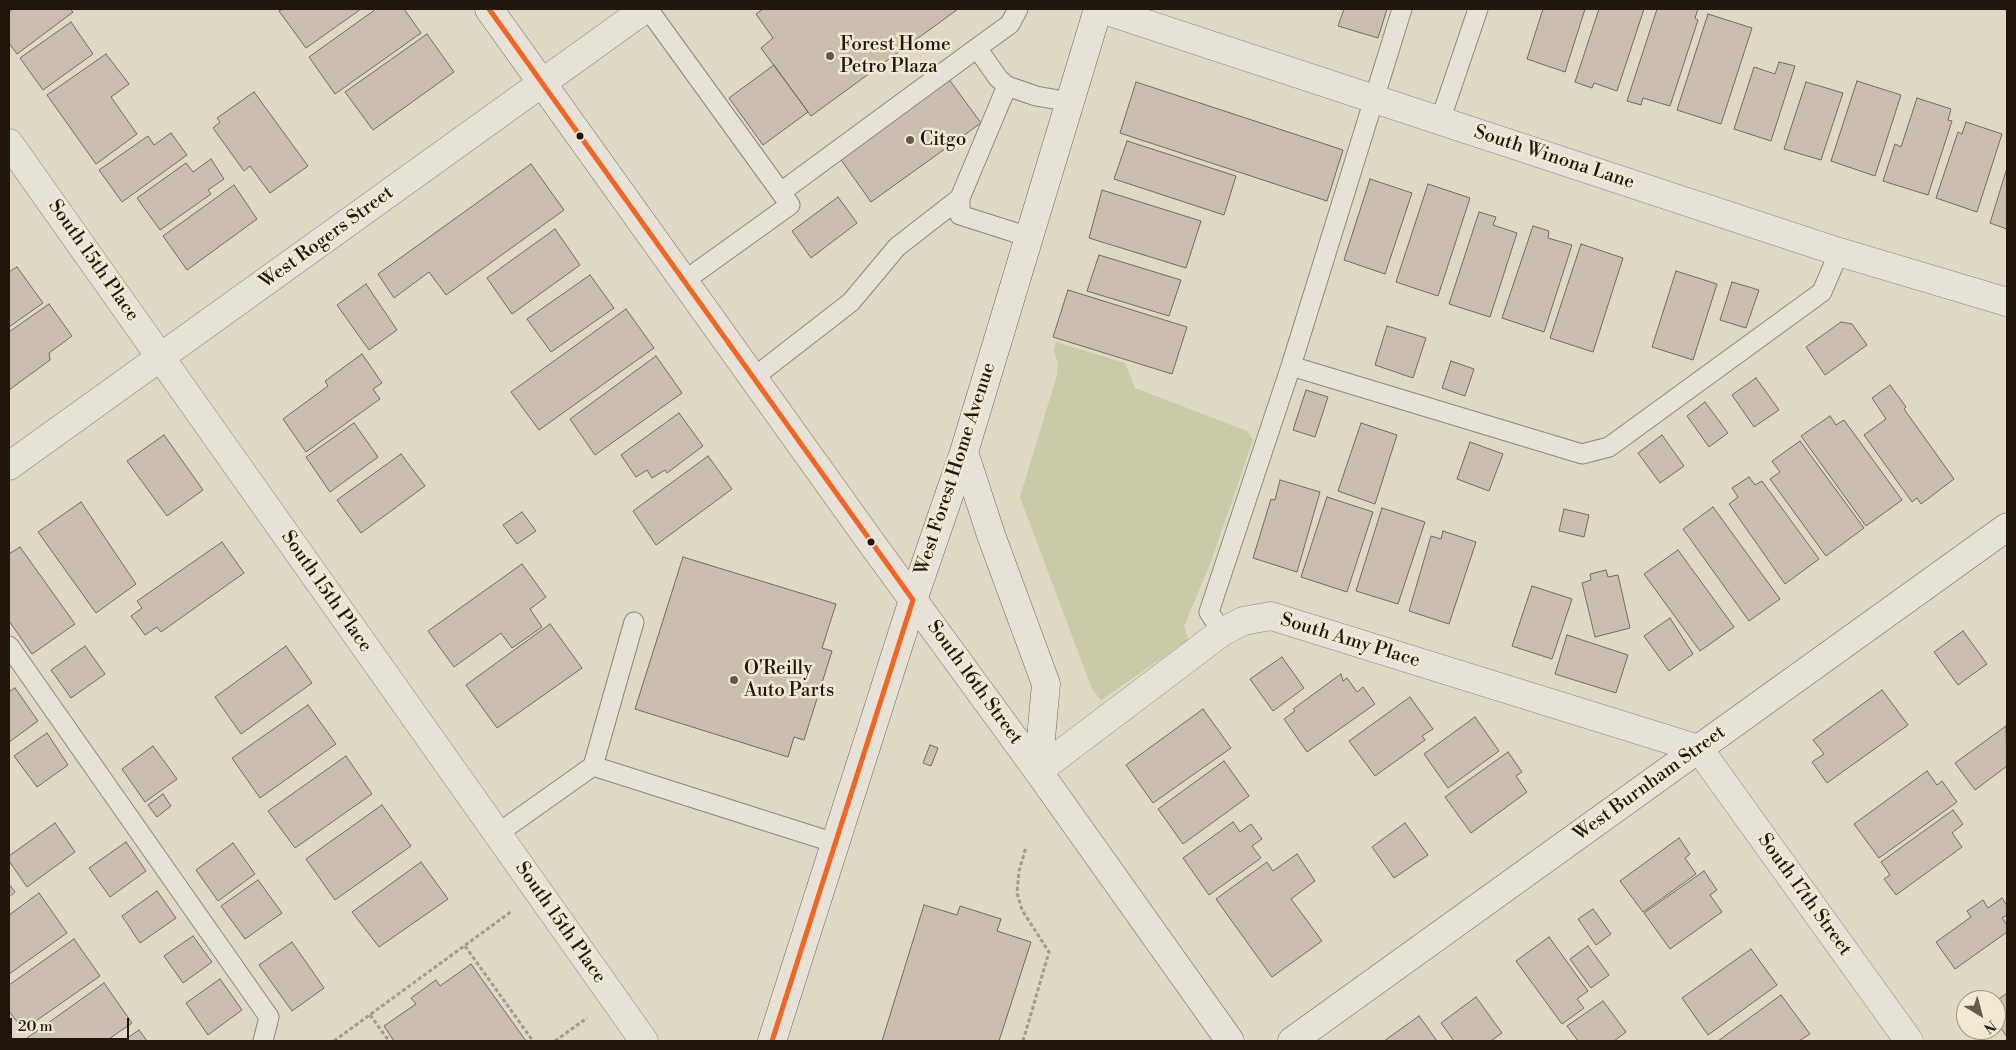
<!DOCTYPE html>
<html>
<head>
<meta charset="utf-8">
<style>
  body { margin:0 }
  #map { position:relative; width:2016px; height:1050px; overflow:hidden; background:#ded8c4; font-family:"Libre Bodoni",serif }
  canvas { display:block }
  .frame { position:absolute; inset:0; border:10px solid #20160c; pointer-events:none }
  .north { position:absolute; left:1956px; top:990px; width:50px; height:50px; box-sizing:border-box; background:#f1e9d2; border:1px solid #9d9583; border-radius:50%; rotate:143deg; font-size:14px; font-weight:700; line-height:20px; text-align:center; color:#20160c }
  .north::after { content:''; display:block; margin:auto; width:18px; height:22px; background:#625a4c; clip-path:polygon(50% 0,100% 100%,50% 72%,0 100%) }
  .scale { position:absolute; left:10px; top:1018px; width:119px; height:22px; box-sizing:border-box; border:2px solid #20160c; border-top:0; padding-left:6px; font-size:15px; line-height:18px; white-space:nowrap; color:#20160c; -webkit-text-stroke:4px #f1e9d2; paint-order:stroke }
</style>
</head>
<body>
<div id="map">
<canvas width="2016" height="1050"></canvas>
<div class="frame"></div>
<div class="north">N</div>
<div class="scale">20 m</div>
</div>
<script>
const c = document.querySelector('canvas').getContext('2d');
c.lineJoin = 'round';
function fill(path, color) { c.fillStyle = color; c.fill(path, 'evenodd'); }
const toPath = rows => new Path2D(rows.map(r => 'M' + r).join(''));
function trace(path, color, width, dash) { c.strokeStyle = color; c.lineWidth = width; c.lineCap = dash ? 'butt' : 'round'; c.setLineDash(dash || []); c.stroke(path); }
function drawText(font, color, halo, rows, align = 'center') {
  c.font = font + ' "Libre Bodoni",serif'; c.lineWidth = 5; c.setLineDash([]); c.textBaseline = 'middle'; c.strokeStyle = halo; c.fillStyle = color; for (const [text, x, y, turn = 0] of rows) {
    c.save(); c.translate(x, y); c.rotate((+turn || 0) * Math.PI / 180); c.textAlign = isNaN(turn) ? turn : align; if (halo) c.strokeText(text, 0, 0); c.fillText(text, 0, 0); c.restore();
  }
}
fill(toPath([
  [1056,342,1125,363,1135,388,1247,431,1253,440,1211,562,1184,626,1188,640,1101,700,1092,689,1020,497,1057,375,1058,364,1054,350]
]), '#c9cba7');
const building = toPath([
  [13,9,70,9,73,12,17,54,9,43,9,12,13,9],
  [283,9,361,9,306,48,279,11,283,9],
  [376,9,404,9,421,33,335,94,309,57,376,9],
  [763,9,958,9,811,116,761,48,773,38,756,14,763,9],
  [1344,9,1387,9,1378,38,1338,26,1344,9],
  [1543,9,1585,9,1565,72,1527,59,1543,9],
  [1599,9,1644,9,1617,91,1594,83,1592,88,1575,82,1599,9],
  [1657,9,1698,9,1695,18,1698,20,1670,106,1643,98,1641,105,1627,101,1657,9],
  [1708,14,1752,28,1721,124,1677,110,1708,14],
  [71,22,93,54,43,90,20,58,71,22],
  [427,34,454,72,373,130,345,92,427,34],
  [106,54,129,84,111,97,137,134,96,164,47,95,106,54],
  [1779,62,1795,66,1771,141,1734,129,1754,67,1775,74,1779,62],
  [774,65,808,112,763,145,729,98,774,65],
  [948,78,981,123,871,202,839,157,948,78],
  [1857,81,1901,95,1875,176,1831,161,1857,81],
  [1136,82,1343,150,1327,201,1120,133,1136,82],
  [1806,82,1843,93,1821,160,1784,149,1806,82],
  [254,92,308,166,270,193,250,166,244,171,213,128,220,122,217,118,254,92],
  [1917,98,1951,109,1948,120,1952,121,1928,195,1883,181,1895,144,1901,147,1917,98],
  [1966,122,2002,134,1977,212,1936,198,1958,132,1962,134,1966,122],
  [171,133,187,155,122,202,99,170,148,136,154,145,171,133],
  [1127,141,1236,176,1224,215,1114,179,1127,141],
  [211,159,224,179,208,190,211,194,160,230,137,198,186,163,193,172,211,159],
  [531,164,564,210,446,295,429,272,394,298,378,274,531,164],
  [2007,168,2007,229,1990,223,2007,168],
  [1370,179,1412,193,1385,274,1344,260,1370,179],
  [1428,184,1470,198,1438,296,1396,282,1428,184],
  [234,185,257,219,187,270,163,236,234,185],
  [1102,190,1201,221,1186,268,1089,238,1102,190],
  [838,197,857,223,811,258,792,231,838,197],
  [1479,212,1496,217,1493,225,1517,233,1490,317,1449,304,1479,212],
  [1533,226,1549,231,1548,238,1572,245,1544,332,1502,318,1533,226],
  [555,229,580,265,512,314,487,278,555,229],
  [1581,244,1623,258,1593,352,1550,338,1581,244],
  [1099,255,1181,280,1169,316,1087,291,1099,255],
  [17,267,43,303,9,327,9,272,17,267],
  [1676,271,1717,284,1693,360,1652,347,1676,271],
  [590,275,614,308,551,352,527,319,590,275],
  [1732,282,1759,290,1746,328,1720,320,1732,282],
  [366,284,397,330,369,350,337,305,366,284],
  [1068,290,1187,327,1172,374,1053,337,1068,290],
  [49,304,72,336,49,353,50,360,9,390,9,332,49,304],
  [626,309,654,348,539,430,511,392,626,309],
  [1841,322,1852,324,1867,345,1825,375,1806,347,1841,322],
  [1387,326,1426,338,1413,378,1375,365,1387,326],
  [362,354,382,383,373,389,380,399,306,452,283,419,328,386,325,381,362,354],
  [656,356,682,393,595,455,570,419,656,356],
  [1451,361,1474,369,1465,396,1442,388,1451,361],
  [1756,378,1779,410,1754,427,1732,395,1756,378],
  [1890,385,1906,407,1904,409,1954,479,1921,504,1917,498,1912,502,1864,435,1886,419,1872,398,1890,385],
  [1306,390,1328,397,1315,437,1293,430,1306,390],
  [1705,402,1728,433,1709,447,1687,416,1705,402],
  [679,413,703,446,667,473,665,470,652,478,647,470,636,477,621,455,679,413],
  [1830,416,1836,425,1844,420,1902,500,1866,526,1801,436,1830,416],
  [354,423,378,457,330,492,306,457,354,423],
  [1361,423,1397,435,1375,504,1338,491,1361,423],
  [164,435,203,490,167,516,127,461,164,435],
  [1662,435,1684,466,1660,483,1638,453,1662,435],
  [1800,441,1864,528,1826,556,1770,479,1780,472,1772,461,1800,441],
  [1470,442,1503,454,1489,491,1457,479,1470,442],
  [401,454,425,486,361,533,337,500,401,454],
  [708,456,732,489,656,545,633,511,708,456],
  [1749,477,1755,485,1762,481,1819,559,1785,584,1729,504,1738,497,1732,488,1749,477],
  [1280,480,1320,492,1297,572,1253,558,1271,499,1275,500,1280,480],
  [1327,497,1373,512,1347,592,1301,577,1327,497],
  [81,502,136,584,96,613,38,532,81,502],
  [1713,507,1780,599,1749,621,1683,529,1713,507],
  [1382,508,1425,522,1398,604,1356,591,1382,508],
  [1564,509,1589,515,1584,537,1559,531,1564,509],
  [522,512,536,531,517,544,503,525,522,512],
  [1443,531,1476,542,1449,624,1409,611,1431,536,1441,539,1443,531],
  [222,542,244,573,161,632,157,627,145,635,131,616,142,608,137,601,222,542],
  [20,547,75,624,32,654,9,621,9,554,20,547],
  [1678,550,1734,627,1700,651,1644,574,1678,550],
  [683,557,836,604,822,648,832,651,804,740,794,737,788,757,635,709,683,557],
  [522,564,546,597,530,609,542,627,512,648,501,633,454,667,428,631,522,564],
  [1606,570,1608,577,1618,575,1630,628,1595,637,1582,583,1591,580,1590,574,1606,570],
  [1532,586,1572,599,1552,659,1512,646,1532,586],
  [1670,618,1693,654,1669,671,1644,636,1670,618],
  [550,624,582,668,497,728,466,685,550,624],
  [1963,631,1987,664,1958,685,1934,652,1963,631],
  [1567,635,1628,655,1616,693,1555,674,1567,635],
  [85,646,105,674,71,698,51,670,85,646],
  [286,646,312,683,241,734,215,697,286,646],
  [1282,657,1304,688,1273,711,1250,679,1282,657],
  [1341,674,1343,681,1347,678,1357,692,1363,687,1375,704,1307,752,1284,719,1295,711,1293,709,1341,674],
  [15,688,38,721,9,742,9,692,15,688],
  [1882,690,1908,725,1827,783,1812,762,1824,754,1813,740,1882,690],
  [1410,697,1433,729,1422,736,1425,740,1375,776,1349,741,1410,697],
  [308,705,336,744,260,798,232,758,308,705],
  [1203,709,1231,748,1153,803,1126,765,1203,709],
  [1475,717,1499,751,1448,788,1424,754,1475,717],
  [2006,726,2007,766,1975,790,1955,763,2006,726],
  [47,733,68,765,37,787,14,756,47,733],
  [930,745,938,748,931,766,923,763,930,745],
  [153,746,177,779,145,802,122,769,153,746],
  [1508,752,1522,772,1516,776,1527,792,1471,833,1445,797,1508,752],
  [346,756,372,794,295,848,268,811,346,756],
  [1224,761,1249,796,1183,844,1158,809,1224,761],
  [1927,771,1937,785,1942,781,1957,802,1879,858,1854,824,1927,771],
  [163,794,171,806,157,817,148,805,163,794],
  [382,805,411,846,335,900,306,859,382,805],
  [1953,810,1963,824,1952,833,1962,847,1896,895,1884,879,1890,875,1881,862,1953,810],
  [1233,822,1240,832,1251,824,1262,839,1252,846,1261,858,1209,895,1183,858,1233,822],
  [55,823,75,852,27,887,9,861,9,856,55,823],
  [1405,823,1428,855,1394,878,1372,847,1405,823],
  [1679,838,1690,854,1685,858,1696,874,1643,912,1620,881,1679,838],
  [126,842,146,871,110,897,89,868,126,842],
  [233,843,255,874,218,901,196,870,233,843],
  [1297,854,1315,881,1291,899,1322,941,1272,977,1216,899,1267,862,1273,871,1297,854],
  [421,862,448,899,379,947,352,912,421,862],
  [1704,871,1717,890,1710,895,1722,912,1670,949,1644,913,1704,871],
  [258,880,282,913,245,939,221,906,258,880],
  [9,884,15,892,9,897,9,884],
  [157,891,176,918,140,943,122,916,157,891],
  [39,893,67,933,9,974,9,915,39,893],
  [2002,898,2007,906,2007,915,2002,918,2007,925,2007,932,1955,969,1936,942,1971,917,1967,911,1983,900,1988,908,2002,898],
  [924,905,957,915,960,906,1001,919,997,931,1031,942,999,1041,882,1041,924,905],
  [1593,909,1611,934,1596,945,1578,919,1593,909],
  [193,936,212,962,183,983,164,956,193,936],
  [1549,937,1588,991,1577,999,1584,1008,1562,1024,1516,961,1549,937],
  [74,939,100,976,23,1030,9,1011,9,985,74,939],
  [292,942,324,988,292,1011,259,965,292,942],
  [1588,946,1609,975,1591,988,1570,959,1588,946],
  [1751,949,1777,985,1708,1035,1682,998,1751,949],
  [471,964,526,1041,394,1041,384,1026,416,1004,411,998,436,980,440,986,471,964],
  [220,979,242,1010,208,1035,186,1003,220,979],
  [104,983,132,1023,106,1041,30,1041,27,1038,104,983],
  [2007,993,2007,1037,1996,1021,1996,1001,2007,993],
  [1781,995,1810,1034,1799,1041,1718,1041,1781,995],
  [1476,997,1502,1033,1491,1041,1454,1041,1441,1023,1476,997],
  [1603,1001,1626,1032,1614,1041,1578,1041,1567,1026,1603,1001],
  [1419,1016,1437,1041,1384,1041,1419,1016],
  [139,1030,147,1041,123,1041,139,1030]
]);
fill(building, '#cbbeb1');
trace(building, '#726d62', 1);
const lane = toPath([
  [648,9,790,205,684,281],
  [977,48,1010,24,1018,9],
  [1007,86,960,198,960,215,1029,237],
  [1440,121,1478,9],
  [781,192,977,48,998,78,1007,86,1036,96,1070,102],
  [1291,366,1582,454,1609,447,1822,292,1839,252],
  [753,378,851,302,897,247,960,198],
  [1222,632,1209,612,1291,366,1402,9],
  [9,646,269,1017,263,1041],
  [593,766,634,622],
  [497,834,593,766,835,843]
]);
const street = toPath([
  [1101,9,1839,252,2007,302],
  [9,143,644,1041],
  [9,466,645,9],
  [1038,771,1222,632,1243,621,1271,616,1699,749,1909,1041]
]);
const secondary = toPath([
  [489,9,870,541,1038,771,1230,1041],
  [964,452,991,535,1046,684,1038,771],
  [772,1041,913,600,964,452,1098,9],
  [1292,1041,2007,527]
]);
trace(lane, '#8d887b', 21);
trace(street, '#8d887b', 29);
trace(secondary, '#726d62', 29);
trace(toPath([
  [465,946,533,1041],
  [370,1015,389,1041],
  [334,1041,512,911],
  [555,1041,587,1018],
  [1023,1041,1049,952,1022,910,1017,893,1019,871,1026,847]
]), '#a09c94', 3, [4, 2.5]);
trace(lane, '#e6e2d8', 19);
trace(street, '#e6e2d8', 28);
trace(secondary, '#e6e2d8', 28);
trace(toPath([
  [489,9,913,600],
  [772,1041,913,600]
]), '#f26522', 5);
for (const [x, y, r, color] of [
  [830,56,5,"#625a4c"],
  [580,136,4.5,"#20160c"],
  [910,140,5,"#625a4c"],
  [871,542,4.5,"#20160c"],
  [734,680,5,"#625a4c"]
]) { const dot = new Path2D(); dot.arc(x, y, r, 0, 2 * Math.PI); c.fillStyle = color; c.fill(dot); trace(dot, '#f1e9d2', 2); }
drawText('19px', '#20160c', '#f1e9d2', [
  ["Forest Home",840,45],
  ["Petro Plaza",840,67],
  ["Citgo",920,140],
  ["O'Reilly",744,669],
  ["Auto Parts",744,691]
], 'left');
drawText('19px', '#20160c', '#f1e9d2', [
  ["South Winona Lane",1554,158,18],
  ["West Rogers Street",327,238,-36],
  ["South 15th Place",93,261,55],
  ["West Forest Home Avenue",956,469,-72],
  ["South 15th Place",326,592,55],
  ["South Amy Place",1350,641,17],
  ["South 16th Street",974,683,54],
  ["West Burnham Street",1650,784,-36],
  ["South 17th Street",1804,895,54],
  ["South 15th Place",560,923,55]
]);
</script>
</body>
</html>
